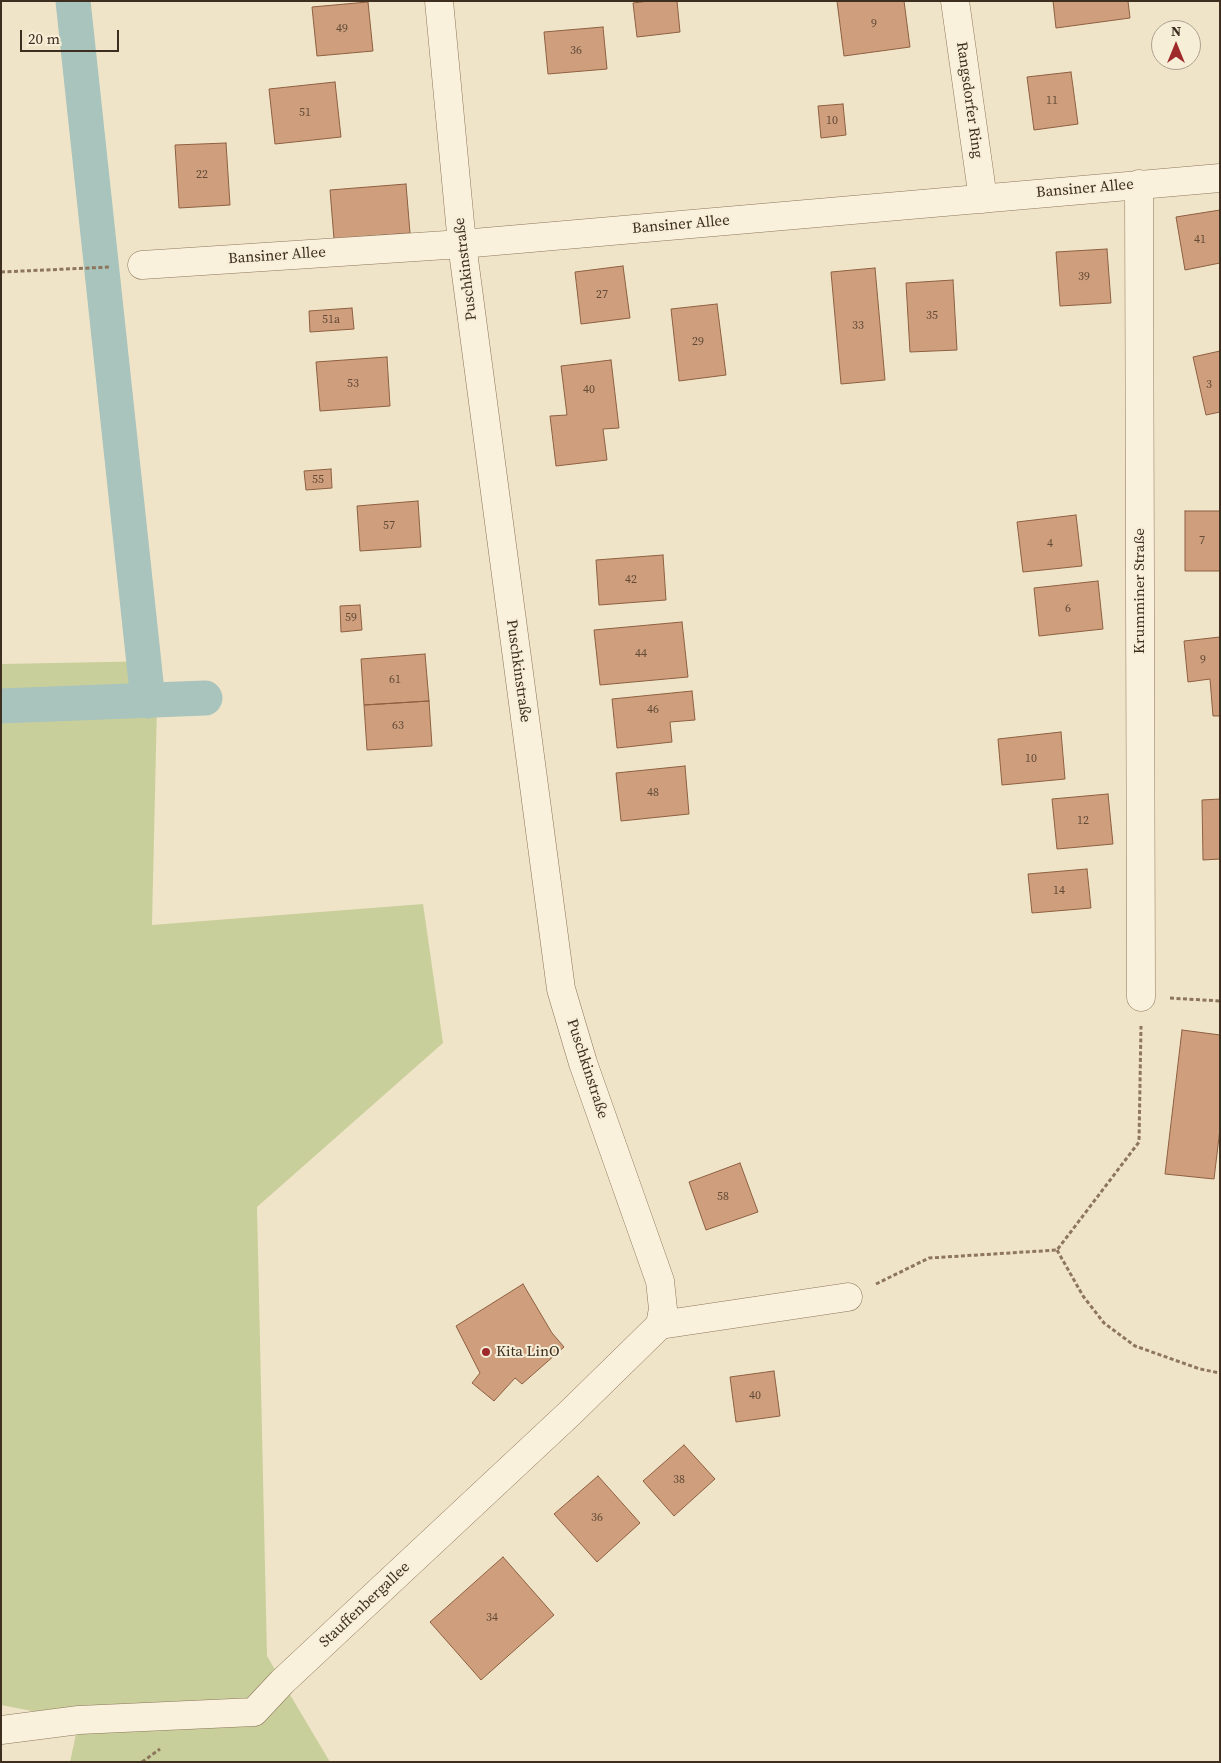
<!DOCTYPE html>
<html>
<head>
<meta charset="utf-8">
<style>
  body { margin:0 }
  #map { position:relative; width:1221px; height:1763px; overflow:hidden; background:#f0e4c8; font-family:"Source Serif 4",serif }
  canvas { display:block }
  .frame { position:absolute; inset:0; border:2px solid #3d2e20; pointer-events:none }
  .north { position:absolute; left:1151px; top:20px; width:50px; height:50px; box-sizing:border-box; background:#f7eed8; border:1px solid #ada18e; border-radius:50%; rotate:0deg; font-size:14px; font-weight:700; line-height:20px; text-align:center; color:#3d2e20 }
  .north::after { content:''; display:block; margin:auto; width:18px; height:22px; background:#9e2a2b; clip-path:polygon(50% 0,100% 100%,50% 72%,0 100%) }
  .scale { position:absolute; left:20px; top:30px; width:99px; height:22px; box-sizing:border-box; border:2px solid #3d2e20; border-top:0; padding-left:6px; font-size:15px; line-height:18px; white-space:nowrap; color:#3d2e20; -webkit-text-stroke:4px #f7eed8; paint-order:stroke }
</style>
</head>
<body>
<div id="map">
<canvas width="1221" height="1763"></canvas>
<div class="frame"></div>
<div class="north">N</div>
<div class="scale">20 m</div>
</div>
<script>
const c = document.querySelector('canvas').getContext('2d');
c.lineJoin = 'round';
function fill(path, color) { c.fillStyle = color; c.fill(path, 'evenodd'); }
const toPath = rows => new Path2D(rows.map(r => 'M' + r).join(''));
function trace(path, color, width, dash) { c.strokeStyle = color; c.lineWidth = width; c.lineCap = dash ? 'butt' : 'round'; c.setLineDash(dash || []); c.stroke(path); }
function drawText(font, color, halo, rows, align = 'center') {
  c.font = font + ' "Source Serif 4",serif'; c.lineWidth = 4; c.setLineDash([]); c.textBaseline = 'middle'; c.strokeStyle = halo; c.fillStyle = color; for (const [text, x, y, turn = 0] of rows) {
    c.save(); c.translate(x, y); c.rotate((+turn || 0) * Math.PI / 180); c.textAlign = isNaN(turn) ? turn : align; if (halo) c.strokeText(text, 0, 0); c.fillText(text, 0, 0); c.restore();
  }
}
fill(toPath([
  [158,661,152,925,423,904,443,1043,257,1207,267,1656,330,1762,70,1762,79,1720,1,1705,1,664]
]), '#c9cf9b');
trace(toPath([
  [73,1,148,701],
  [1,706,205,698]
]), '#a9c4bc', 35);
const building = toPath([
  [649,1,677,1,680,32,637,37,633,3,649,1],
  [837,1,904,1,910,47,844,56,837,1],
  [1053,1,1128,1,1130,18,1056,28,1053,1],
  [368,2,373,51,317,56,312,7,368,2],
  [603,27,607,69,548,74,544,32,603,27],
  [1071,72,1078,124,1034,130,1027,77,1071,72],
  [335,82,341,137,275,144,269,89,335,82],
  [843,104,846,135,821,138,818,106,843,104],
  [226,143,230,205,179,208,175,145,226,143],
  [406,184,410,233,334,239,330,190,406,184],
  [1220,210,1220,263,1185,270,1176,217,1220,210],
  [1107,249,1111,303,1060,306,1056,252,1107,249],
  [623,266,630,318,581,324,575,272,623,266],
  [875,268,885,380,841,384,831,272,875,268],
  [953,280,957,350,910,352,906,283,953,280],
  [717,304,726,375,679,381,671,309,717,304],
  [352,308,354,329,310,332,309,311,352,308],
  [1220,351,1220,412,1206,415,1193,357,1220,351],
  [387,357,390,406,320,411,316,362,387,357],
  [611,360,619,428,603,429,607,460,556,466,550,416,567,415,561,366,611,360],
  [331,469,332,488,306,490,304,471,331,469],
  [418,501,421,547,360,551,357,506,418,501],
  [1185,511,1220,511,1220,571,1185,571,1185,511],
  [1076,515,1082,566,1023,572,1017,522,1076,515],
  [663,555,666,600,599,605,596,560,663,555],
  [1098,581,1103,629,1039,636,1034,588,1098,581],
  [360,605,362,630,341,632,340,606,360,605],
  [682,622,688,677,600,685,594,630,682,622],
  [1220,637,1220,716,1213,716,1210,679,1188,682,1184,641,1220,637],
  [425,654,429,701,364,705,361,659,425,654],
  [692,691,695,720,670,722,672,742,617,748,612,699,692,691],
  [429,701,432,746,367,750,364,705,429,701],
  [1061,732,1065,779,1002,785,998,739,1061,732],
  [685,766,689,814,621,821,616,773,685,766],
  [1108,794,1113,844,1057,849,1052,799,1108,794],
  [1220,799,1220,859,1203,860,1202,800,1220,799],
  [1087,869,1091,908,1032,913,1028,874,1087,869],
  [1182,1030,1220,1035,1220,1129,1214,1179,1165,1174,1182,1030],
  [740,1163,758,1212,706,1230,689,1182,740,1163],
  [523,1284,552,1333,564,1347,522,1384,515,1378,494,1401,472,1383,480,1373,456,1326,523,1284],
  [774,1371,780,1416,736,1422,730,1377,774,1371],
  [684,1445,715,1479,674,1516,643,1481,684,1445],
  [598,1476,640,1523,597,1562,554,1514,598,1476],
  [503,1557,554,1615,481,1680,430,1622,503,1557]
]);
fill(building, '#cf9f7d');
trace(building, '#8d5f41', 1);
const minor = toPath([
  [439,1,462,244,561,989,583,1063,660,1281,663,1309,660,1325],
  [955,1,983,199],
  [1139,184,1141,997],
  [142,265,462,244,1220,178],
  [660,1325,848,1297],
  [1,1730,79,1720,254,1712,282,1682,570,1413,660,1325]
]);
trace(minor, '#8d765c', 29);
trace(toPath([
  [1,272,111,267],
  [1170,998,1220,1001],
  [1057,1250,1083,1296,1104,1323,1135,1346,1200,1369,1220,1373],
  [876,1284,929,1258,1057,1250,1139,1142,1141,1026],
  [142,1762,160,1749]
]), '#8d765c', 3, [4, 2.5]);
trace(minor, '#faf1dc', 28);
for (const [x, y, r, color] of [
  [486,1352,5,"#9e2a2b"]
]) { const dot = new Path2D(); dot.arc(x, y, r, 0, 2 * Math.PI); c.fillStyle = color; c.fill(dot); trace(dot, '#f7eed8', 2); }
drawText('12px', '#624a37', null, [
  ["9",874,24],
  ["49",342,29],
  ["36",576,51],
  ["11",1052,101],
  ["51",305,113],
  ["10",832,121],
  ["22",202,175],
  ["41",1200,240],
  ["39",1084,277],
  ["27",602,295],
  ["35",932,316],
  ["51a",331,320],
  ["33",858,326],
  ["29",698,342],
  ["53",353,384],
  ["3",1209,385],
  ["40",589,390],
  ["55",318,480],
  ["57",389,526],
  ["7",1202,541],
  ["4",1050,544],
  ["42",631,580],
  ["6",1068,609],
  ["59",351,618],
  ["44",641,654],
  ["9",1203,660],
  ["61",395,680],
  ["46",653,710],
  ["63",398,726],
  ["10",1031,759],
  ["48",653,793],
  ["12",1083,821],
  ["14",1059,891],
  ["58",723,1197],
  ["40",755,1396],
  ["38",679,1480],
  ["36",597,1518],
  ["34",492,1618]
]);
drawText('15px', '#3d2e20', '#f7eed8', [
  ["Rangsdorfer Ring",969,100,82],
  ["Bansiner Allee",1085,189,-5],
  ["Bansiner Allee",681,225,-5],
  ["Bansiner Allee",277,256,-4],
  ["Puschkinstraße",466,269,-97],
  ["Krumminer Straße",1140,591,-90],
  ["Puschkinstraße",518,671,82],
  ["Puschkinstraße",587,1069,72],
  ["Stauffenbergallee",365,1605,-43]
]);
drawText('15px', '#3d2e20', '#f7eed8', [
  ["Kita LinO",496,1352]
], 'left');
</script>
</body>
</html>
